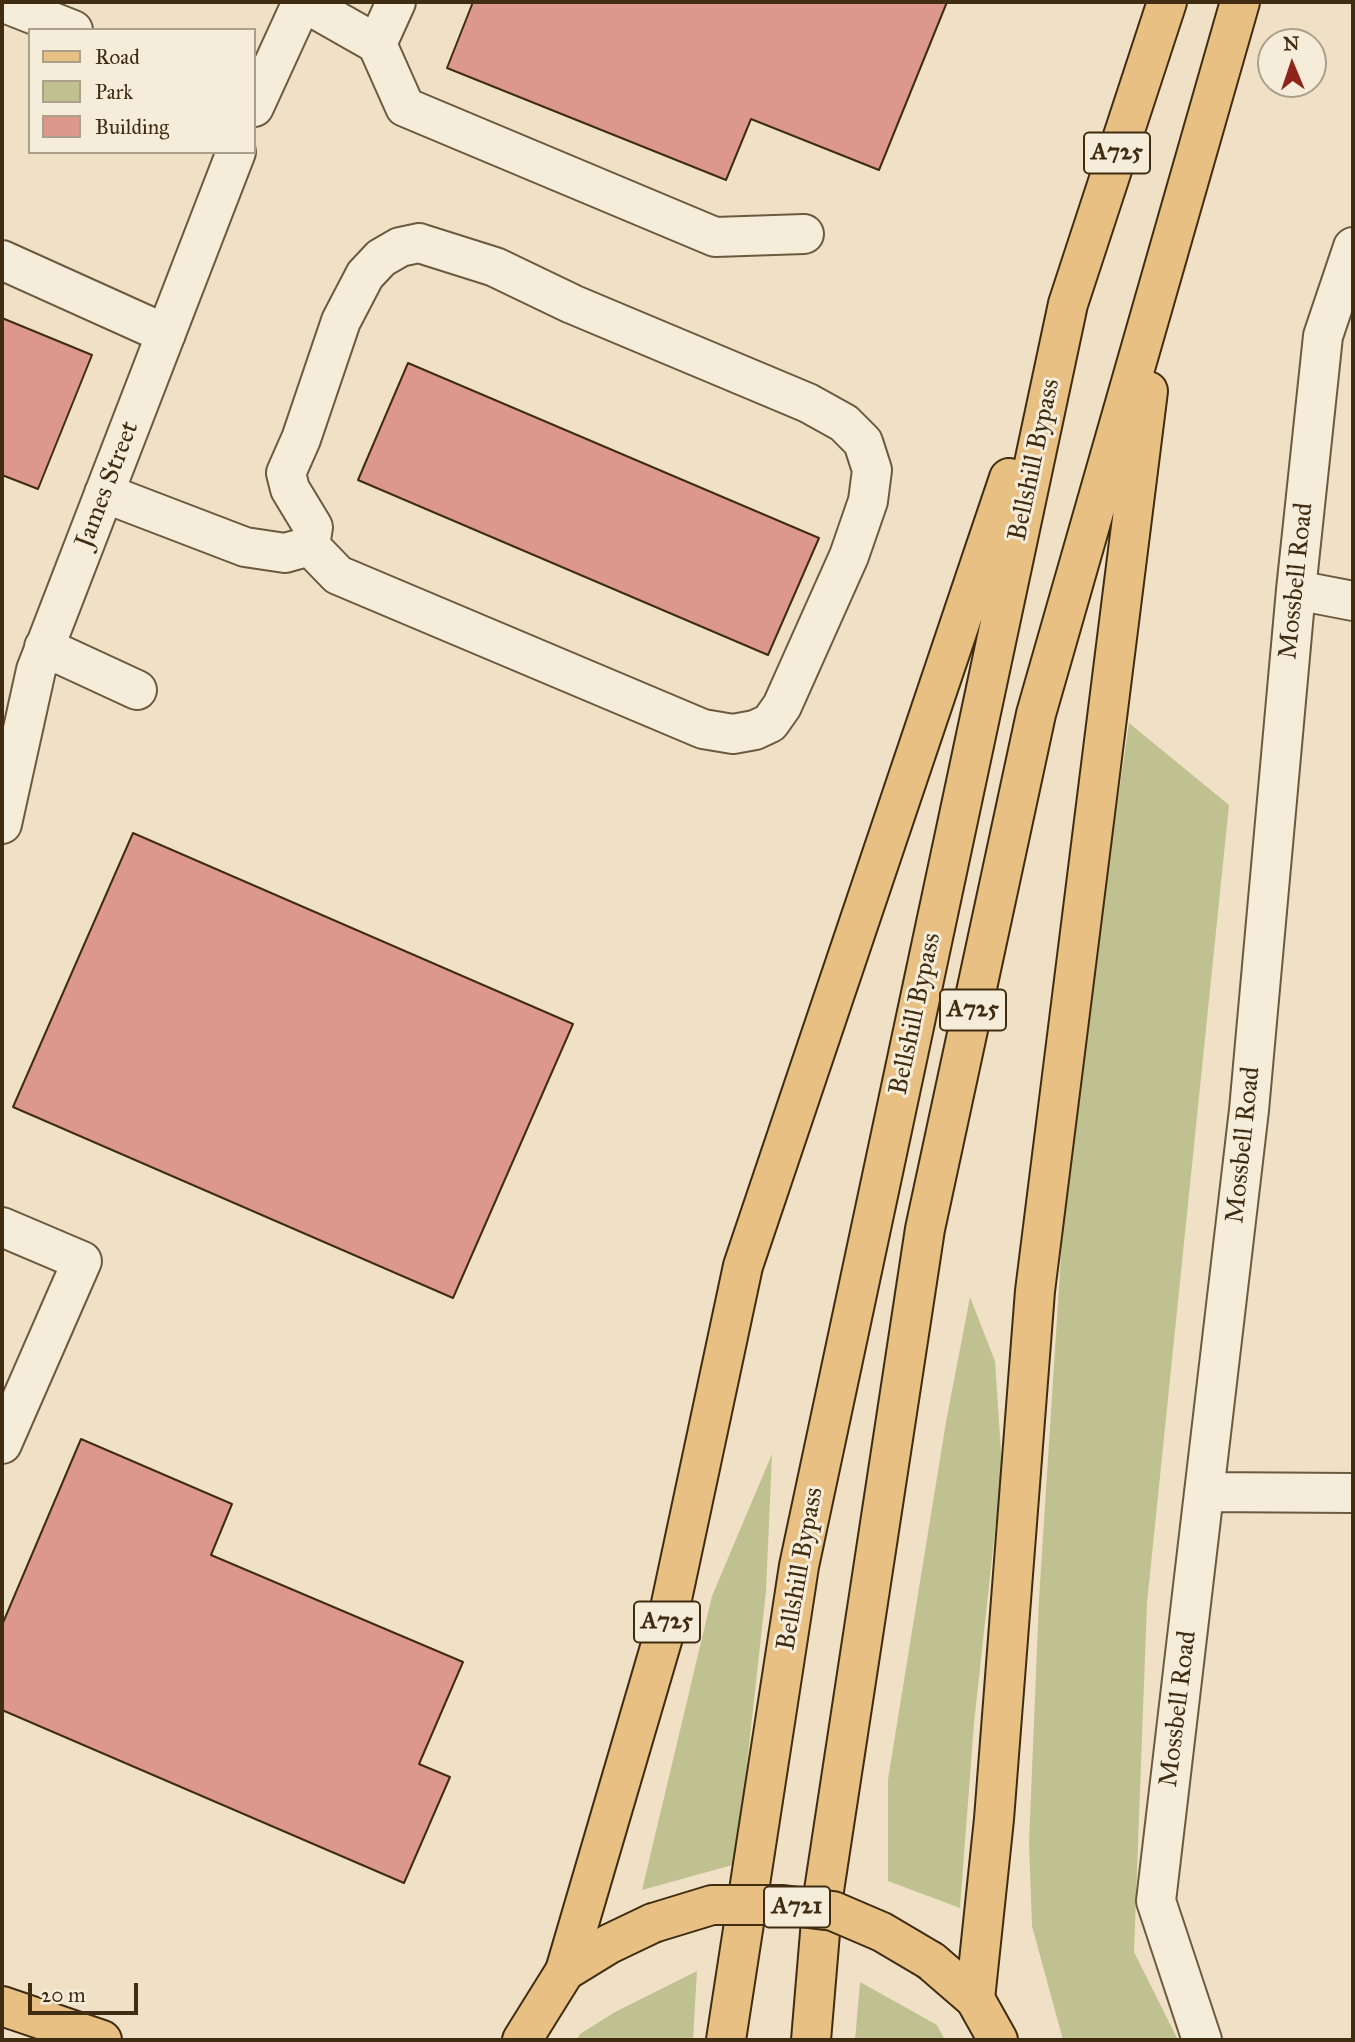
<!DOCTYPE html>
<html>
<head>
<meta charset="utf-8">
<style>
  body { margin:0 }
  #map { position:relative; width:1355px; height:2042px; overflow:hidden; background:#f0e1c6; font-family:"IM FELL Great Primer",serif }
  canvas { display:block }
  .frame { position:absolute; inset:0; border:4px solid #402d11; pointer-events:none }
  .legend { position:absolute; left:28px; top:28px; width:228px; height:126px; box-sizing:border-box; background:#f5ecda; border:2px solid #ada08a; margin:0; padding:9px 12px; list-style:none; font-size:21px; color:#402d11 }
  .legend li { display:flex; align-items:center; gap:14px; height:35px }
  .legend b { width:35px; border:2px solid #ada08a }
  .north { position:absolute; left:1257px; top:28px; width:70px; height:70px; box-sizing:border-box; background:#f5ecda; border:2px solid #ada08a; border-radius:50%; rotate:358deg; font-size:19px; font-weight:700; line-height:28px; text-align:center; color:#402d11 }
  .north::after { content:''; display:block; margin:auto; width:24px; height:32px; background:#8f2418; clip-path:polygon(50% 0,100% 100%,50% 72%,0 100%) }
  .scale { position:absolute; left:28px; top:1983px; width:110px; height:32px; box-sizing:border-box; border:4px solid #402d11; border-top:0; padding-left:9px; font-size:21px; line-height:24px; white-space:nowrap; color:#402d11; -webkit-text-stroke:5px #f5ecda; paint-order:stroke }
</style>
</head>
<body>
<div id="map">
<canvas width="1355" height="2042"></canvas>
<div class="frame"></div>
<ul class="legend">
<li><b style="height:9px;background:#e8c083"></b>Road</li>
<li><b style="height:19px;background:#c0c191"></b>Park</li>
<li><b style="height:19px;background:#dc988b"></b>Building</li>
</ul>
<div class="north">N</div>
<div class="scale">20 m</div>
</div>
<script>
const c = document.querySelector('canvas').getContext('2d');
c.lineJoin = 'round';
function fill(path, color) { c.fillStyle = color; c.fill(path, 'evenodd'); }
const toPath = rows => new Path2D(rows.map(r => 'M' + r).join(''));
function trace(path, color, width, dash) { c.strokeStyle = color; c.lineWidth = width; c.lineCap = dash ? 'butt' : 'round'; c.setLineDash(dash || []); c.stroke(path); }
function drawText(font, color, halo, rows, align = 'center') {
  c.font = font + ' "IM FELL Great Primer",serif'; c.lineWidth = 6; c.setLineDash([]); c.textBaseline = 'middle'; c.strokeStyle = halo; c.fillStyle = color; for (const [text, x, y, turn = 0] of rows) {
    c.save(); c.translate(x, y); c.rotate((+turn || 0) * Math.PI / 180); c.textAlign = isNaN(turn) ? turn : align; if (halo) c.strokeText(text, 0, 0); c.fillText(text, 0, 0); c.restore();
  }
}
fill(toPath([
  [1129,723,1229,805,1147,1603,1134,1952,1178,2040,1063,2040,1032,1926,1029,1843,1039,1599,1068,1146],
  [970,1297,995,1361,1002,1467,974,1723,960,1908,888,1881,888,1779,946,1422],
  [772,1454,766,1591,736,1864,642,1890,712,1596],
  [697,1971,693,2040,577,2040,580,2034,615,2012],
  [860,1982,937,2025,945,2040,855,2040]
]), '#c0c191');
const building = toPath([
  [473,2,947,2,879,170,751,119,726,180,447,68,473,2],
  [2,318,92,355,38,489,2,475,2,318],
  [408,363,819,538,768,655,358,480,408,363],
  [133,833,573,1024,453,1298,13,1107,133,833],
  [81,1439,232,1504,211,1555,463,1662,419,1764,450,1777,404,1883,2,1710,2,1625,81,1439]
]);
fill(building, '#dc988b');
trace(building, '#402d11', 2);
const minor = toPath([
  [2,2,73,30],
  [303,2,377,44,405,107,715,237,804,234],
  [377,44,396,2],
  [254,107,302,2],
  [419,243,495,267,572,304,808,403,844,423,863,442,872,470,868,501,849,556,782,706,770,723,755,730,733,734,703,729,338,575,310,546,313,527,290,489,286,473,301,439,341,321,365,275,381,258,400,247,419,243],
  [2,260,166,334],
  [104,493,245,547,285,553,310,546],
  [1296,590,1353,601],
  [44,647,137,690],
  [2,824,36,670,236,152],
  [2,1227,82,1261,2,1444],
  [1204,1492,1353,1493],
  [1202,2040,1156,1901,1249,1110,1296,590,1323,336,1353,247]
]);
const major = toPath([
  [931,1961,975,1999,998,2040],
  [2,2006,102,2040],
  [522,2040,565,1971,609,1944,653,1923]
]);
const highway = toPath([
  [565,1971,666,1627,743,1266,1009,478],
  [975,1999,994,1819,1035,1291,1148,391],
  [726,2040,799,1566,1068,304,1167,2],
  [811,2040,823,1897,925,1229,1036,714,1240,2]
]);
trace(minor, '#6c5a3e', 42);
trace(major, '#402d11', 42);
trace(highway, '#402d11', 42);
trace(minor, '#f5ecda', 38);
trace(major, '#e8c083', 38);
trace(highway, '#e8c083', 38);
const majorBridge = toPath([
  [653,1923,712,1905,783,1905,833,1911,882,1932,931,1961]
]);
trace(majorBridge, '#402d11', 42, []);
trace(majorBridge, '#e8c083', 38);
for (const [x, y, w] of [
  [1117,153,66],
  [973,1010,66],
  [667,1622,66],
  [797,1907,66]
]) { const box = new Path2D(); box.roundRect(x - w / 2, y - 20.5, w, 41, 5); c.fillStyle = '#f5ecda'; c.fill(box); trace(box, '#402d11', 2); }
drawText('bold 24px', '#402d11', null, [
  ["A725",1117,153],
  ["A725",973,1010],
  ["A725",667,1622],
  ["A721",797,1907]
]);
drawText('26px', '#402d11', '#f5ecda', [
  ["Bellshill Bypass",1035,460,-78],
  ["James Street",108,485,-69],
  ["Mossbell Road",1297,581,-84],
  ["Bellshill Bypass",916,1014,-78],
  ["Mossbell Road",1244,1145,-84],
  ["Bellshill Bypass",801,1569,-80],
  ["Mossbell Road",1179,1709,-83]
]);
</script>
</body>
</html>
